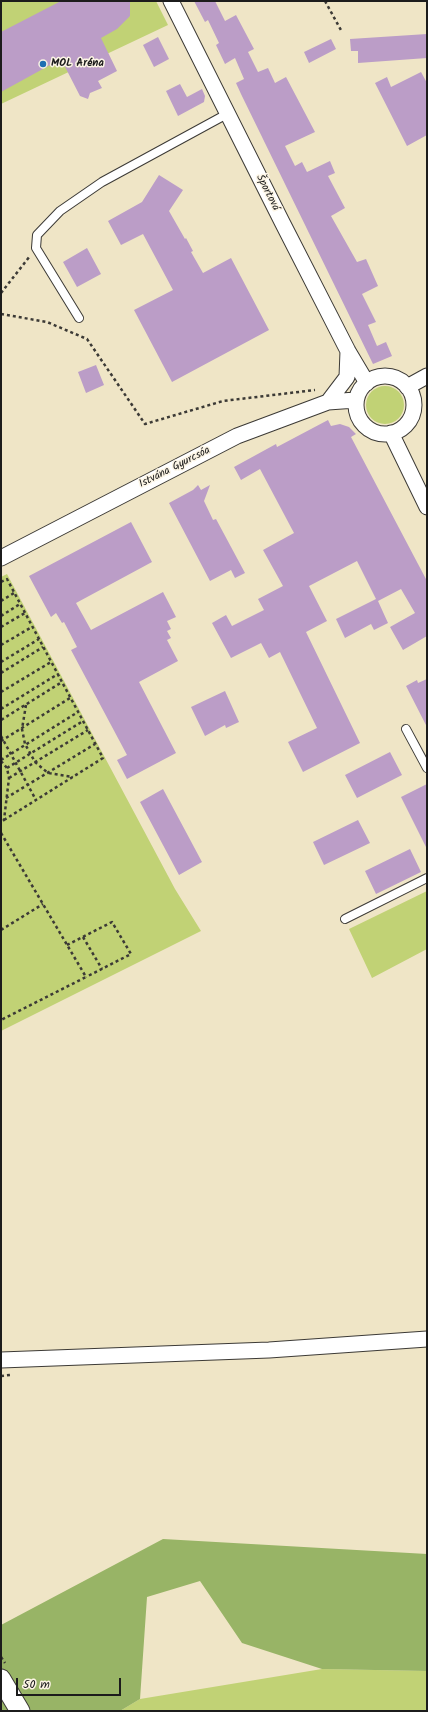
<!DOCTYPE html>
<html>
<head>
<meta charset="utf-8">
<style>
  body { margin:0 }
  #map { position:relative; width:428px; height:1712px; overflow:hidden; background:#efe5c6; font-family:Kalam,sans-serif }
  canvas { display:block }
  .frame { position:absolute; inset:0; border:2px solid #1c1c1c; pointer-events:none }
  .scale { position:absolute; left:16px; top:1678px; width:105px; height:18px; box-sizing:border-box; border:2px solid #1c1c1c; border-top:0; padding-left:5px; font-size:12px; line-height:14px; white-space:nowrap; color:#1c1c1c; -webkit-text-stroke:3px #fcf5e5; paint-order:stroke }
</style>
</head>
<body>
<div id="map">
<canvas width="428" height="1712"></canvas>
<div class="frame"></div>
<div class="scale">50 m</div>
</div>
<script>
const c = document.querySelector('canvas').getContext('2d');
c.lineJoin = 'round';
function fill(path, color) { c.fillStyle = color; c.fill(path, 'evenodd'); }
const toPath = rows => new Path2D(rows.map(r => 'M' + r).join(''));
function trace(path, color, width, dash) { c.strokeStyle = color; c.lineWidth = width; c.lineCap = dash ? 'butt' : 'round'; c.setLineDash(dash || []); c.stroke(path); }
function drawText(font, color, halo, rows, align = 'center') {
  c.font = font + ' Kalam,sans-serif'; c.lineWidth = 3; c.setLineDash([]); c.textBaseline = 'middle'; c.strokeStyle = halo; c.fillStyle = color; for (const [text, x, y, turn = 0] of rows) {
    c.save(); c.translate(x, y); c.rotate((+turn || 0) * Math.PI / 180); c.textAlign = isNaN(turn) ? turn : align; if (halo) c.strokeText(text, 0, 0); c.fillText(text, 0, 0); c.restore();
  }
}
fill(toPath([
  [1,1,156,1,168,25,1,104],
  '366 405a19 19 0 1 1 38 0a19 19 0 1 1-38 0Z',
  [7,574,175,889,201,931,1,1031,1,577],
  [427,891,427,949,372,978,349,929],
  [322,1669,427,1671,427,1711,120,1711,140,1699]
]), '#c1d275');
fill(toPath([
  [163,1539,427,1554,427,1671,322,1669,242,1643,200,1581,147,1597,140,1699,120,1711,1,1711,1,1625]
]), '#98b466');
fill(toPath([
  [61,1,130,1,130,16,117,29,101,38,117,71,98,81,102,88,90,93,88,99,80,96,61,59,1,92,1,32],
  [194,1,215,1,225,21,236,15,254,49,248,52,258,72,268,68,275,83,286,77,315,132,285,146,295,166,302,162,307,172,330,161,335,173,328,176,345,208,331,216,357,262,366,259,378,286,362,294,376,322,368,325,377,346,386,342,392,356,373,364,241,94,236,83,244,79,235,58,225,64,216,45,219,43,208,20,205,22],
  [427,34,427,58,358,63,358,51,351,51,350,39],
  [158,37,169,59,154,67,143,45],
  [331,39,336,49,309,63,304,52],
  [421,72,427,83,427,135,407,146,375,83,387,77,391,87],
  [180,84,187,97,202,89,205,96,204,102,178,116,166,91],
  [159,175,183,190,169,211,185,239,186,238,193,251,191,252,203,273,231,258,269,330,172,382,134,310,173,290,143,234,121,245,108,221,142,202],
  [87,248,101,274,77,287,63,262],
  [96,365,104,385,86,393,78,372],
  [328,420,331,426,340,424,349,427,356,434,351,437,427,581,427,636,403,650,390,627,415,613,401,589,378,601,388,623,374,630,371,624,345,638,336,619,376,599,357,561,309,586,327,621,306,632,360,743,303,772,288,742,317,728,280,652,269,658,261,643,231,658,212,623,226,615,232,626,264,610,258,599,283,586,263,550,294,533,260,469,241,480,234,467,276,444,277,447],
  [198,485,201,490,210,485,204,501,213,520,216,519,245,573,235,578,231,570,210,581,169,503,193,490],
  [131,522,152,562,76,603,91,630,163,592,176,617,167,621,171,629,167,631,171,638,167,640,178,661,139,682,176,753,127,779,117,760,127,755,71,650,77,647,64,622,62,623,56,613,51,617,29,576],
  [427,679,427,727,406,686,417,680,418,683],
  [225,691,239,722,226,728,225,725,205,736,191,707],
  [390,752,402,775,357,798,345,775],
  [427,784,427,849,401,797],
  [163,789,202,862,179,875,140,802],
  [358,820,370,843,324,865,313,842],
  [410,849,421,872,376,894,365,871]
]), '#bb9dc7');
const service = toPath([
  [79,318,36,248,37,235,60,211,102,182,227,114],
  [406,729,427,768],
  [345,919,427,878]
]);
const minor = toPath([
  [171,1,282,222,348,351,367,383],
  '356 405a29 29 0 1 1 58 0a29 29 0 1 1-58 0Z',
  [407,387,427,376],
  [328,402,347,377,348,351],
  [391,433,427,507],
  [1,558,237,436,328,402,356,400],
  [1,1360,269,1350,427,1339]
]);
const tertiary = toPath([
  [1,1679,20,1711]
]);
trace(service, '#3c3a36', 10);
trace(minor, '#3c3a36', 17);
trace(tertiary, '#3c3a36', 21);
trace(toPath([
  [325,1,342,32],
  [1,293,30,256],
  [1,314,47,322,87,339,145,424,223,401,315,390],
  [1,582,7,579,62,682,1,720],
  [1,601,14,593],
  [1,616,20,604],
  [1,627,25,613],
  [1,645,32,627],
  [1,662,39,639],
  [1,673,43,647],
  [1,692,51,662],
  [26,705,22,729,25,744,35,762,48,773,73,777],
  [1,709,58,674],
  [1,736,36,800],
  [1,741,70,698],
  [1,760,78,712],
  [1,761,7,768,9,778,4,820,1,822],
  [7,768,83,721],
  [9,778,88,730],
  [6,798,95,744],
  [4,820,103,758,62,682],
  [1,833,86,977,1,1020],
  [1,930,43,904],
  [83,937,102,969],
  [67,945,112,922,131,954,86,977],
  [1,1376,10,1375],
  [1,1657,5,1663]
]), '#3c3a36', 2.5, [3, 3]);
trace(service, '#fff', 8);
trace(minor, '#fff', 15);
trace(tertiary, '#fff', 19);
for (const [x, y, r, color] of [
  [43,64,4,"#1f6fb2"]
]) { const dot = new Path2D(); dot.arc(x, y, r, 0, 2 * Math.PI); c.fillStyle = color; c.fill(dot); trace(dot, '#fcf5e5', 1.5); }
drawText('bold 11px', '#1c1c1c', '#fcf5e5', [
  ["MOL Aréna",51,64]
], 'left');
drawText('11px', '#1c1c1c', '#fcf5e5', [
  ["Športová",267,193,63],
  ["Istvána Gyurcsóa",175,468,-27]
]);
</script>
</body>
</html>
